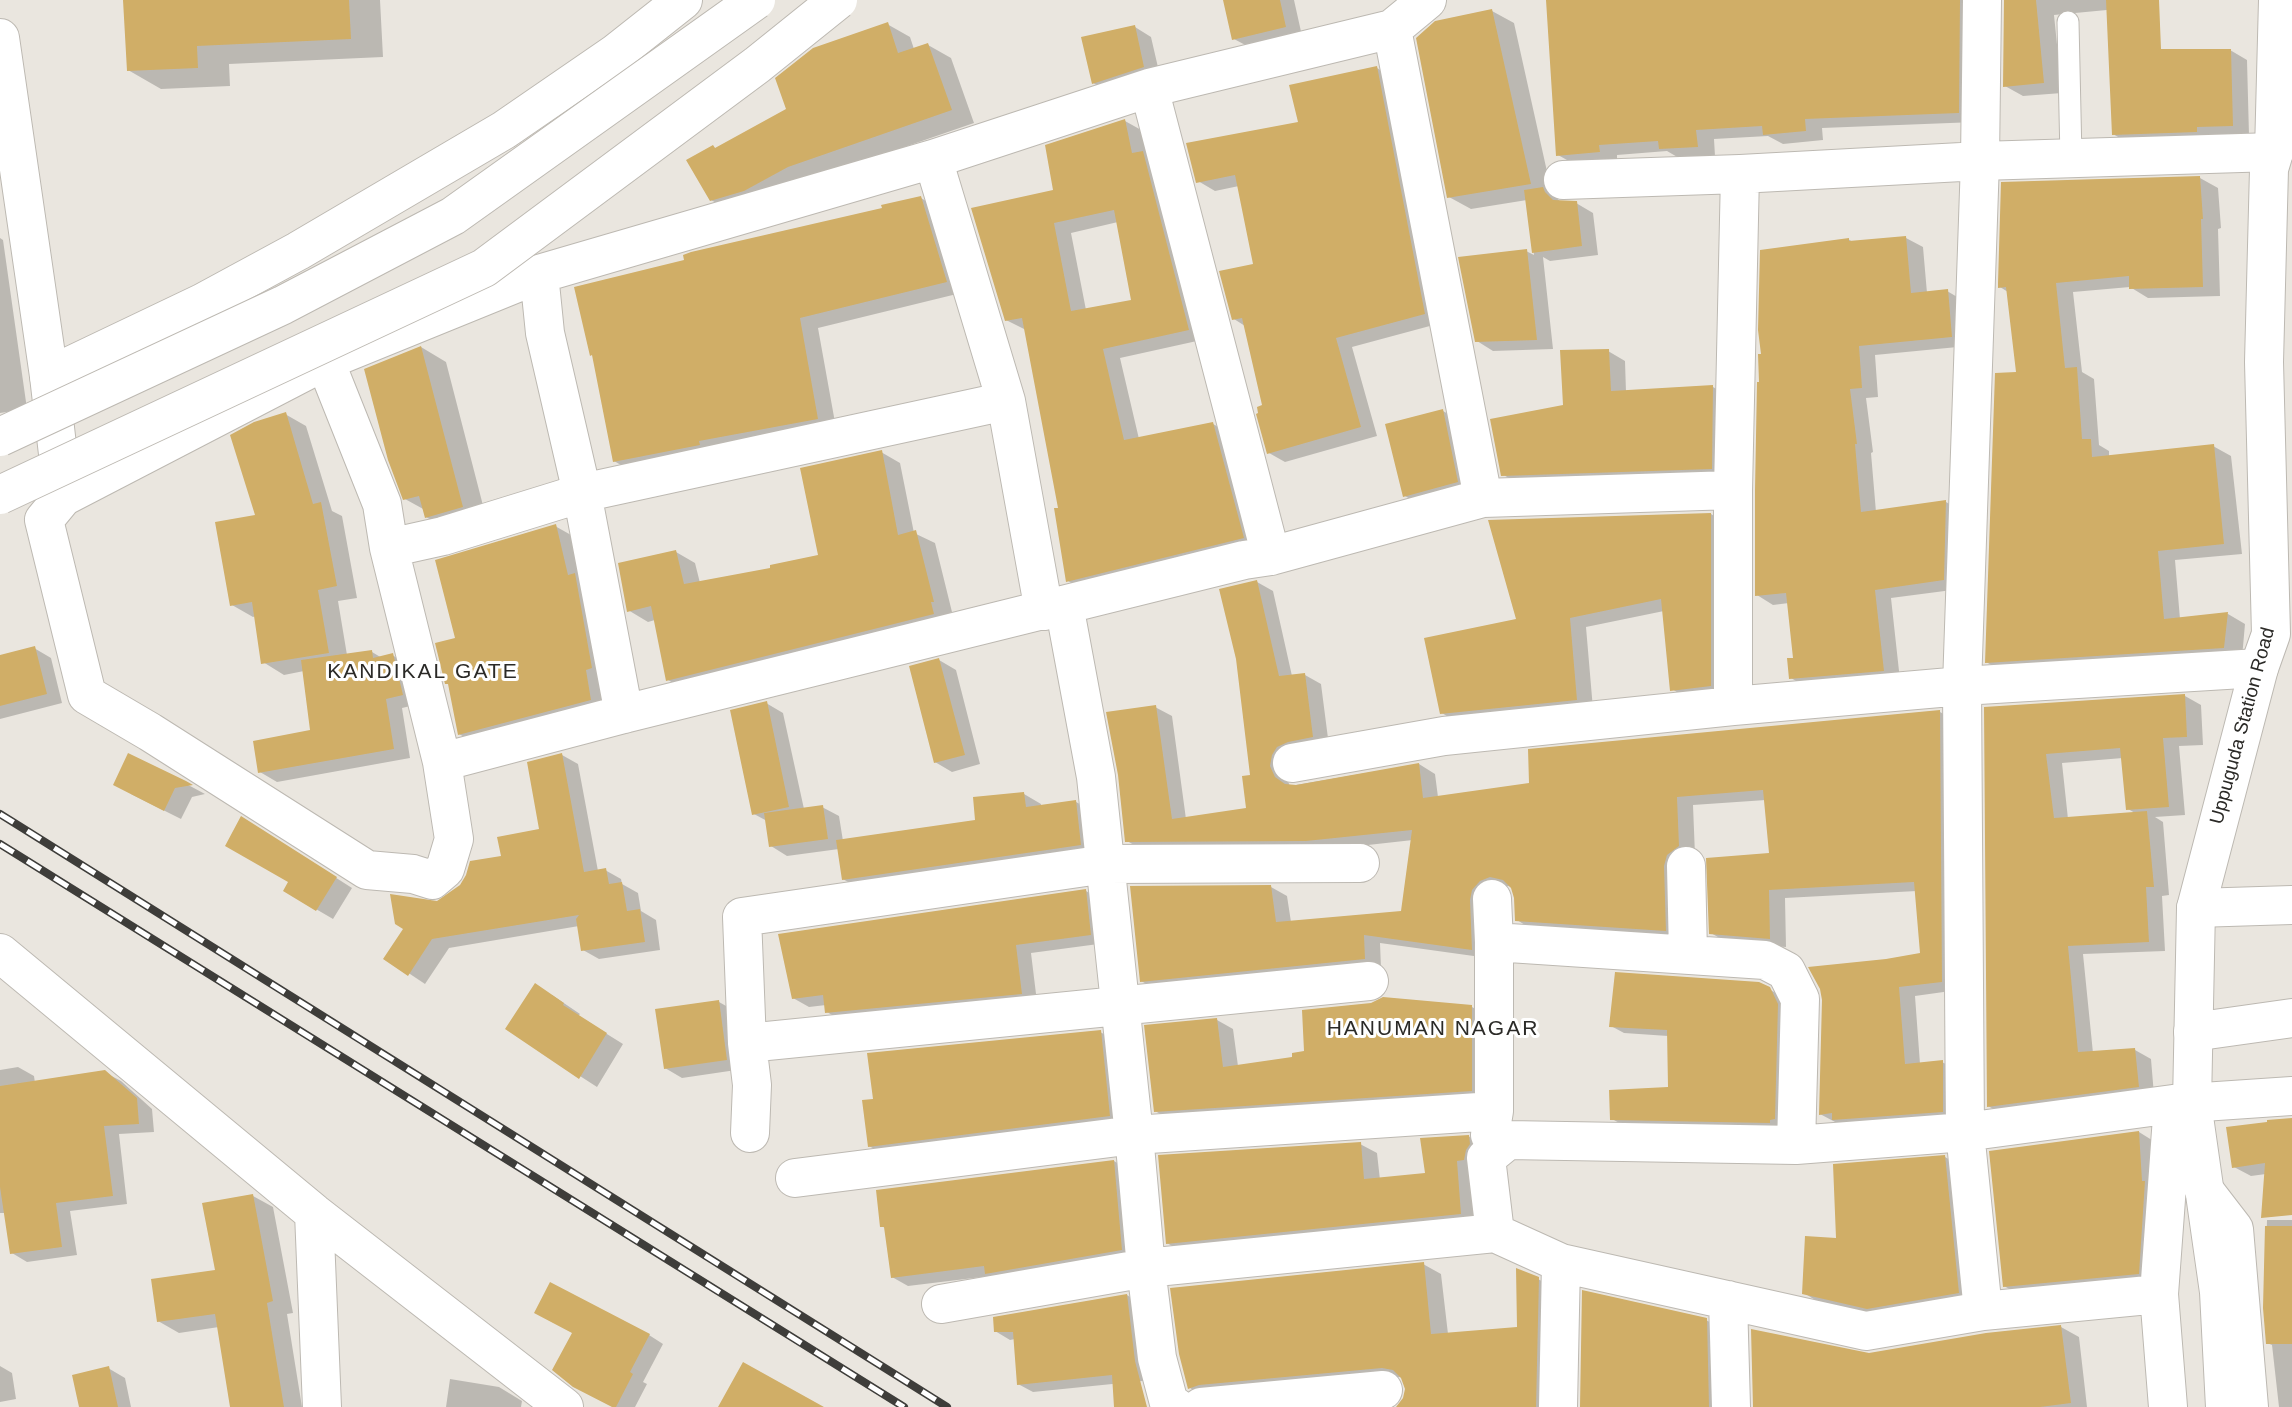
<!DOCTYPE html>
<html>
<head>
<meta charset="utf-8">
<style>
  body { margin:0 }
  canvas { display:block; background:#eae6df }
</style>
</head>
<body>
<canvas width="2292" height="1407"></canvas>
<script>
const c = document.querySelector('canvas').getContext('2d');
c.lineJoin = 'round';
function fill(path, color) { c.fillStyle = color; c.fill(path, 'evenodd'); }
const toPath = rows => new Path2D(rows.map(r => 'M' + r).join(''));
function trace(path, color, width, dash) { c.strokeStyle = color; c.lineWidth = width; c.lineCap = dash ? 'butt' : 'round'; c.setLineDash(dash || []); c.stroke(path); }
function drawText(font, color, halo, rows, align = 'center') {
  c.font = font + ' Arial,sans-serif'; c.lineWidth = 6; c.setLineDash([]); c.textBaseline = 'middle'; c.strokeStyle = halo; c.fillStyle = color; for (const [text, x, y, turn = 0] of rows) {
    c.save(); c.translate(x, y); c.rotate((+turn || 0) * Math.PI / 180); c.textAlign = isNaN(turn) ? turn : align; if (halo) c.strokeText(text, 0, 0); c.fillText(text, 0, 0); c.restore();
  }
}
fill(toPath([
  [125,0,380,0,383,57,229,64,230,86,161,89,128,70],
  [1225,0,1294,0,1302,36,1251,48,1234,39],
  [1548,0,1981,0,1976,122,1822,128,1823,140,1783,144,1768,136,1714,139,1715,156,1679,158,1667,151,1617,155,1617,162,1576,165,1558,155],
  [2006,0,2127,0,2128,8,2054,15,2062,93,2023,96,2005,86],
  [1492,11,1514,23,1552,194,1561,202,1576,203,1593,213,1598,255,1550,261,1543,257,1553,349,1493,351,1477,341,1526,251,1534,255,1527,200,1471,209,1449,197],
  [887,24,910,37,914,49,928,45,951,58,974,123,812,179,735,213,711,200,713,147,717,149,788,110],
  [1135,27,1151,37,1160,76,1110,92,1093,83],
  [2230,50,2247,60,2249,135,2130,144,2113,134],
  [1377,68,1393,78,1441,323,1352,347,1377,436,1285,462,1269,453,1264,407,1245,326,1234,319,1255,266,1239,186,1215,191,1198,181,1300,123],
  [1125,121,1143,131,1206,339,1120,358,1139,439,1213,424,1231,434,1261,548,1085,591,1068,581,1060,509,1026,330,1006,320,1055,192],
  [1118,222,1133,302,1086,310,1071,233],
  [2200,178,2218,188,2221,228,2218,229,2220,296,2148,298,2130,287,2073,292,2082,372,2094,379,2099,445,2109,451,2109,457,2213,446,2231,456,2242,554,2175,560,2180,619,2228,614,2245,624,2242,658,2004,672,1986,662,2018,373,2008,292,2000,287],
  [921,198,939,209,965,292,818,328,836,428,633,472,614,461,686,261,884,210],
  [0,238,3,240,27,409,0,413],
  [1906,238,1923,247,1927,293,1947,291,1964,301,1968,346,1875,355,1878,397,1866,398,1873,452,1871,453,1876,512,1946,502,1963,512,1960,589,1891,598,1900,680,1808,688,1791,678,1795,659,1789,603,1773,605,1757,595,1763,355,1848,239,1853,242],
  [421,347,446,362,487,521,451,531,426,517,425,510,405,499],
  [1608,351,1625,361,1626,392,1713,387,1730,397,1728,477,1519,484,1502,474,1565,407],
  [1443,411,1460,421,1474,491,1422,506,1405,496],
  [285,414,306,426,332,511,342,516,357,598,338,601,347,655,372,652,382,658,392,655,409,665,419,704,402,708,410,758,277,782,260,772,312,732,304,671,284,675,263,662,256,616,253,617,232,605],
  [881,452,900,463,914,533,935,543,952,612,950,613,953,625,687,691,668,680,655,620,648,622,628,610,676,552,695,563,700,583,772,569,820,556],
  [1711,514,1727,524,1727,695,1688,699,1672,689,1664,611,1586,627,1593,709,1458,723,1442,713,1518,621],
  [555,526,571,535,606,709,475,743,459,734,457,639],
  [1257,582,1273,591,1292,676,1305,675,1321,684,1329,746,1286,777,1290,786,1419,764,1435,774,1438,797,1531,784,1940,712,1956,721,1958,990,1915,996,1920,1064,1942,1062,1958,1071,1959,1120,1837,1123,1820,1114,1886,961,1922,954,1917,891,1785,898,1786,947,1728,943,1711,933,1771,854,1766,800,1693,805,1695,855,1681,940,1533,930,1517,920,1516,898,1512,887,1508,886,1496,890,1488,958,1380,943,1381,968,1158,990,1141,981,1271,887,1287,896,1291,922,1403,912,1413,840,1323,850,1143,850,1127,841,1155,707,1172,716,1186,819,1248,810,1252,776],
  [34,648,51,658,62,703,0,719,0,657],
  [939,660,956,670,980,764,952,772,935,762],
  [2185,696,2201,705,2203,745,2179,746,2185,815,2155,817,2163,822,2169,895,2162,896,2165,951,2083,954,2093,1053,2135,1050,2151,1059,2154,1095,2004,1115,1988,1106,1986,708],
  [2123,758,2128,809,2135,813,2068,819,2062,763],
  [766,703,783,713,804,809,822,807,839,816,843,841,977,821,1024,794,1041,804,1041,806,1076,802,1093,811,1097,854,860,889,843,879,839,849,787,856,771,846,767,821,754,814],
  [128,755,192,787,205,794,192,797,181,819,131,794],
  [562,755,578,764,598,871,605,870,621,879,622,884,638,893,641,911,656,920,660,950,599,959,583,950,579,926,449,948,425,984,386,958,437,903,541,830],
  [258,828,352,888,333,919,285,891,291,881],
  [1086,891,1101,900,1106,943,1031,953,1037,1002,842,1021,827,1012,826,1005,809,1007,793,998],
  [1758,983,1783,997,1788,1126,1625,1126,1612,1119,1669,1089,1668,1036,1624,1033,1611,1026],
  [552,995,580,1014,578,1016,623,1044,597,1087,507,1029],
  [719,1002,735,1011,743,1069,682,1078,665,1068],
  [1472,1007,1488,1016,1488,1099,1171,1120,1155,1111,1217,1020,1233,1029,1238,1066,1294,1059,1306,1053],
  [1100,1032,1117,1041,1125,1124,885,1155,869,1146,875,1100],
  [18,1067,34,1076,35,1083,104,1072,121,1081,152,1109,154,1132,119,1134,127,1204,70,1211,77,1255,27,1262,12,1253,6,1213,0,1213,0,1070],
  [2292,1119,2292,1187,2266,1174,2251,1176,2234,1167],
  [2139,1132,2155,1142,2154,1283,2020,1295,2004,1286],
  [1468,1136,1485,1146,1477,1223,1184,1253,1167,1243,1360,1144,1377,1153,1380,1180,1427,1174],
  [1945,1157,1962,1167,1975,1302,1885,1317,1820,1303,1804,1293,1838,1240],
  [1114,1161,1130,1171,1138,1258,908,1286,892,1277,886,1229,882,1226],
  [253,1196,273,1207,293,1313,287,1314,302,1407,232,1407,219,1327,179,1333,158,1321,217,1271],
  [2267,1220,2292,1220,2292,1407,2279,1407,2272,1345,2267,1343,2264,1308],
  [1423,1264,1441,1274,1448,1334,1519,1329,1538,1279,1556,1289,1554,1407,1398,1407,1404,1400,1406,1387,1403,1378,1400,1377,1218,1394,1207,1398,1190,1388],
  [1127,1295,1141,1304,1152,1380,1033,1392,1018,1384,1015,1339,1010,1340,995,1331],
  [1706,1320,1724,1330,1726,1407,1582,1407],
  [2061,1327,2079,1337,2087,1407,1755,1407,1869,1354],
  [574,1333,649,1335,663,1344,643,1382,647,1384,635,1407,614,1407],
  [0,1366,12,1373,16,1399,0,1402],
  [108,1368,125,1378,131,1407,81,1407],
  [450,1379,499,1387,522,1401,521,1407,446,1407]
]), '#0003');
fill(toPath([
  [123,0,349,0,351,39,197,46,198,68,127,71],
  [1223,0,1280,0,1286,27,1232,40],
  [1546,0,1960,0,1959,113,1805,119,1806,131,1763,135,1762,126,1696,130,1698,147,1659,149,1658,141,1599,145,1600,152,1556,156],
  [2004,0,2036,0,2044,83,2003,87],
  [2106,0,2159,0,2161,49,2231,49,2233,126,2197,127,2197,132,2112,135],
  [1492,9,1531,184,1447,198,1416,38,1435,21],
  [888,22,898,53,928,43,952,110,788,167,744,191,710,201,686,160,713,145,715,148,786,109,775,78,813,48],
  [1135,25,1144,67,1092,84,1081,37],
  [1377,66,1425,314,1336,338,1361,427,1267,454,1256,414,1258,413,1257,407,1262,405,1242,318,1232,320,1219,271,1253,264,1235,175,1196,183,1186,143,1298,122,1289,85],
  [1125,119,1132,153,1143,151,1189,330,1103,349,1124,440,1213,422,1244,538,1066,582,1054,508,1058,508,1022,318,1005,321,971,208,1053,190,1045,145],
  [1114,210,1131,300,1071,311,1054,223],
  [2200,176,2203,219,2201,219,2203,287,2129,289,2129,276,2056,283,2065,368,2077,367,2082,439,2091,439,2092,457,2214,444,2224,544,2158,551,2164,619,2228,612,2224,648,1985,663,1995,373,2016,372,2006,287,1998,288,1998,283,2001,182],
  [1543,187,1545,192,1553,200,1577,201,1582,246,1532,253,1524,190],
  [921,196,947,282,800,318,818,419,699,441,700,445,613,462,592,355,590,356,574,287,684,260,683,255,691,252,882,208,881,205],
  [1906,236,1911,293,1948,289,1952,337,1859,346,1862,388,1850,389,1857,444,1855,444,1861,512,1946,500,1944,580,1875,590,1884,671,1789,679,1787,658,1793,658,1786,593,1755,596,1755,490,1757,382,1759,382,1758,354,1761,354,1758,330,1760,250,1849,238,1849,241],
  [1527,249,1537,340,1475,342,1458,257],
  [421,346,463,507,425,518,419,496,403,500,388,460,364,369],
  [1609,349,1611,391,1713,385,1712,469,1501,476,1490,419,1563,405,1560,350],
  [1443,409,1458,482,1403,497,1385,424],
  [286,412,313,504,321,502,337,586,318,590,329,653,261,664,252,602,230,606,215,522,255,515,230,435,254,422],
  [882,450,898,535,916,530,934,602,931,602,934,614,666,681,651,606,627,612,618,563,676,550,684,584,770,568,770,565,818,555,800,468],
  [1711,513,1711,686,1670,691,1661,599,1570,618,1577,700,1440,714,1424,638,1516,619,1488,520],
  [556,524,568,575,575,573,592,668,586,670,591,700,458,735,448,684,445,684,435,643,455,638,435,560],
  [1257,580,1279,676,1305,673,1313,737,1288,742,1277,747,1272,755,1270,766,1275,777,1285,784,1296,785,1419,763,1423,798,1529,783,1528,749,1940,710,1942,982,1899,987,1905,1064,1943,1060,1943,1112,1832,1120,1832,1113,1819,1115,1822,1000,1820,989,1808,967,1886,959,1920,953,1914,882,1769,890,1770,939,1709,934,1706,858,1769,853,1763,790,1677,797,1679,846,1667,855,1664,866,1666,931,1515,921,1514,898,1511,888,1503,880,1490,877,1480,881,1472,890,1470,900,1472,950,1364,935,1365,959,1140,982,1130,886,1271,885,1276,922,1401,911,1412,830,1306,841,1125,842,1118,775,1106,712,1156,705,1172,819,1246,808,1242,776,1250,775,1236,659,1219,589],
  [35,646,47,694,0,706,0,655],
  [372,650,373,658,393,653,403,695,386,699,394,749,258,773,253,741,310,730,301,660],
  [939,658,965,755,934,763,909,666],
  [2185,694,2187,737,2163,738,2169,807,2126,810,2120,748,2046,754,2054,818,2147,811,2154,887,2146,887,2149,942,2068,946,2078,1052,2135,1048,2139,1087,1987,1107,1984,707],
  [767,701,789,807,752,815,730,710],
  [128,753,186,781,193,785,175,788,164,811,113,785],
  [562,753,584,872,606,868,609,884,622,882,627,911,640,909,645,942,581,951,576,919,579,915,432,939,408,976,383,959,403,929,395,924,390,894,437,901,460,885,466,875,470,861,501,856,497,837,539,829,527,762],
  [1024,792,1026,807,1076,800,1081,845,842,880,836,840,975,820,973,797],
  [823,805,828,839,769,847,764,813],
  [241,816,337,877,316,911,283,891,288,882,225,846],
  [1086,889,1091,935,1016,945,1022,994,825,1013,823,995,792,999,778,934],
  [1615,972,1759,982,1770,987,1778,1004,1775,1119,1770,1120,1770,1123,1610,1120,1609,1090,1668,1087,1667,1030,1609,1027],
  [535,983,564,1003,563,1005,607,1033,579,1079,505,1029],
  [1383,997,1472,1005,1472,1091,1154,1112,1144,1025,1217,1018,1223,1067,1292,1057,1292,1053,1304,1051,1302,1010,1371,1003],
  [719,1000,727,1060,664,1069,655,1009],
  [1101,1030,1110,1116,868,1147,862,1100,873,1099,867,1053],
  [105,1070,137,1098,139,1124,104,1126,113,1196,56,1203,62,1247,10,1254,0,1187,0,1086],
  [2292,1118,2292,1215,2261,1218,2265,1163,2232,1168,2226,1127,2267,1122,2267,1120],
  [2139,1131,2142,1181,2145,1181,2139,1274,2003,1287,1989,1151],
  [1469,1135,1470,1144,1466,1150,1464,1160,1457,1161,1461,1214,1166,1244,1158,1155,1361,1142,1364,1179,1425,1173,1420,1138],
  [1945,1155,1959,1293,1867,1309,1802,1294,1805,1236,1836,1238,1833,1164],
  [1114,1160,1122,1250,985,1274,984,1266,891,1278,884,1227,880,1227,876,1190],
  [253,1194,273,1301,267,1303,284,1407,230,1407,215,1314,157,1322,151,1279,215,1270,202,1203],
  [2265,1226,2292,1226,2292,1344,2266,1344,2263,1308],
  [1424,1262,1431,1334,1517,1327,1516,1268,1539,1277,1536,1407,1396,1407,1403,1398,1405,1389,1401,1378,1393,1370,1382,1368,1199,1385,1188,1389,1179,1354,1170,1288],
  [550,1282,650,1334,630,1372,633,1374,616,1407,612,1407,573,1387,552,1370,572,1333,534,1313],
  [1582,1290,1707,1318,1709,1407,1580,1407],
  [1127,1294,1135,1361,1147,1407,1114,1407,1112,1375,1017,1385,1013,1332,994,1332,993,1317],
  [2061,1325,2071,1403,2040,1407,1753,1407,1751,1329,1869,1353,1986,1333],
  [743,1362,824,1407,718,1407],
  [109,1366,118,1407,79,1407,72,1375]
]), '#d0ae67');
const service = toPath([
  [2068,22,2071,158]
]);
const minor = toPath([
  [1982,0,1980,161,1962,686,2259,668],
  [1392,29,1427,0],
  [1149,88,1392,29,1483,498],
  [933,159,1149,88,1271,556],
  [1563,180,1740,174,1980,161,2274,152],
  [325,361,382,504,389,548,442,762,624,714,1244,560,1271,556,1483,498,1733,490],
  [49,376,202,303,298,251,504,130,616,53,683,0],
  [389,548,443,536,582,493,1006,401,1044,611],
  [1064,605,1096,777,1134,1135,1146,1268,1495,1233],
  [1733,706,1733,490,1740,174],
  [624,714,582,493,545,333,539,274,933,159,1006,401],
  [442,762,454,839,445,869,432,880,413,874,367,870,150,732,87,695,44,520,63,497,325,361,539,274],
  [1292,763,1444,736,1733,706,1962,686,1965,1132,2173,1104,2292,1096],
  [1686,866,1688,953],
  [1492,899,1494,942],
  [2196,908,2292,905],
  [0,953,314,1213,564,1407],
  [2193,1032,2292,1018],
  [747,1043,1369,981],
  [750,1133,752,1085,747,1043,742,917,1106,864,1360,863],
  [1490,1135,1494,1111,1494,942,1765,960,1786,971,1800,999,1796,1145],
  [795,1178,1134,1135,1494,1111],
  [2204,1190,2234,1229,2249,1407],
  [314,1213,322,1407],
  [1728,1300,1731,1407],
  [941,1304,1146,1268,1157,1358,1169,1403,1176,1407],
  [1983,1311,1866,1331,1561,1263,1495,1233,1486,1158,1508,1140,1796,1145,1965,1132,1983,1311,2159,1294],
  [1201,1407,1383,1390],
  [1558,1407,1561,1263],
  [2168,1407,2159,1294,2173,1104]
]);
const tertiary = toPath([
  [0,38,49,376,63,497],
  [2225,1407,2219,1292,2192,1103,2196,908,2259,668,2271,634,2264,362,2269,169,2274,152,2278,0]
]);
trace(service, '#bdb9b2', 23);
trace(minor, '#bdb9b2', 40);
trace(tertiary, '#bdb9b2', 40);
trace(service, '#fff', 21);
trace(minor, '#fff', 38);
trace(tertiary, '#fff', 38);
const rail = toPath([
  [0,814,947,1407],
  [0,844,904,1407]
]);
trace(rail, '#3e3d3a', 8);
trace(rail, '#fff', 5, [16]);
const secondaryBridge = toPath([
  [0,437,283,305,453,216,756,0],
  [0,495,484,268,757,65,838,0]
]);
trace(secondaryBridge, '#bdb9b2', 40, []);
trace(secondaryBridge, '#fff', 38);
drawText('19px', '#2b2a27', '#fff', [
  ["Uppuguda Station Road",2243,726,-75]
]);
c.letterSpacing = '2px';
drawText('21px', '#2b2a27', '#fff', [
  ["KANDIKAL GATE",423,672],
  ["HANUMAN NAGAR",1433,1029]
]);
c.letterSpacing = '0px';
</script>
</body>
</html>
